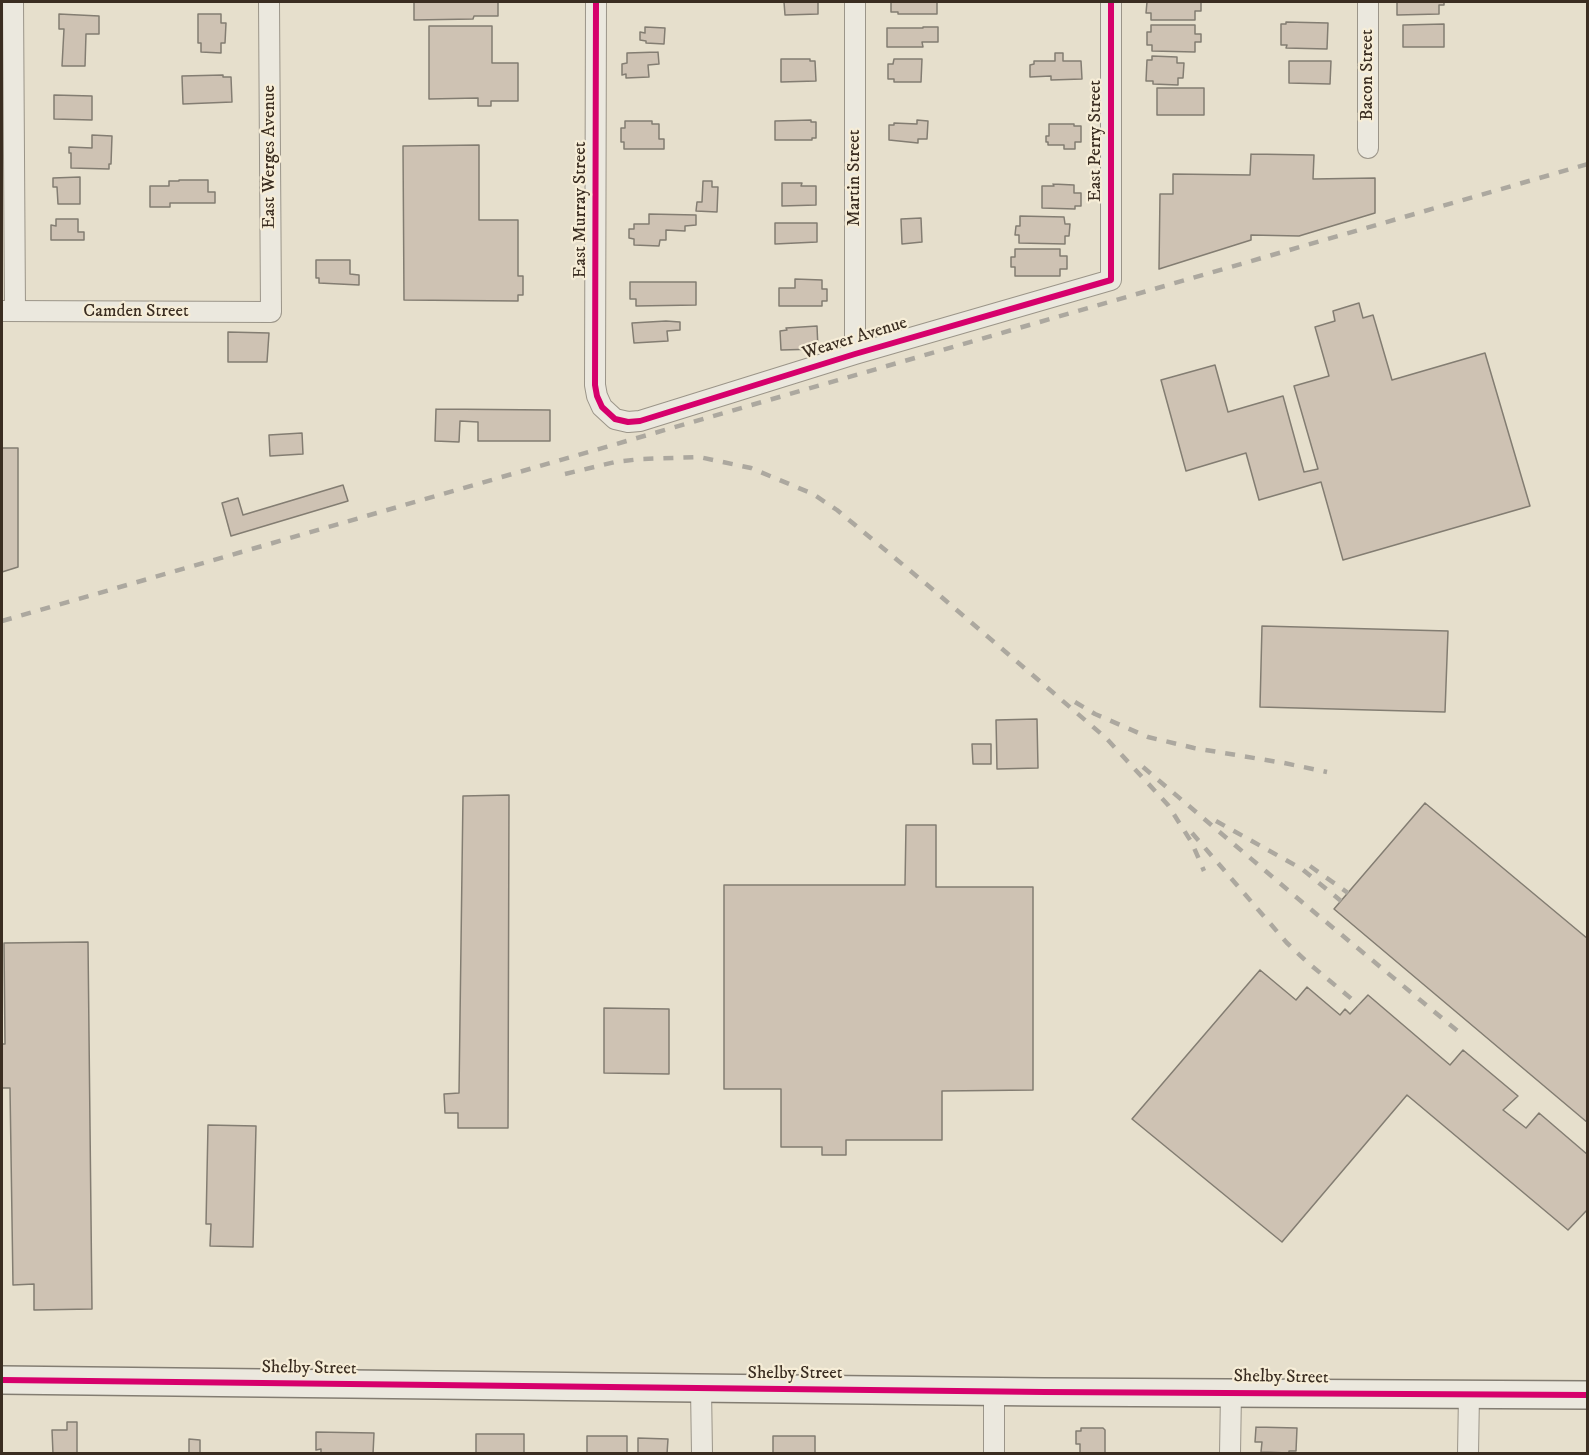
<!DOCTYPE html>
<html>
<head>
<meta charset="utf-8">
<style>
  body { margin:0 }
  #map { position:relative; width:1589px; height:1455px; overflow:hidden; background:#e6dfcc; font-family:"IM FELL DW Pica",serif }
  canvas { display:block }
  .frame { position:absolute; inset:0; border:3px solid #3a2d21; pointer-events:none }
</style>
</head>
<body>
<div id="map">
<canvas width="1589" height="1455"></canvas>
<div class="frame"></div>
</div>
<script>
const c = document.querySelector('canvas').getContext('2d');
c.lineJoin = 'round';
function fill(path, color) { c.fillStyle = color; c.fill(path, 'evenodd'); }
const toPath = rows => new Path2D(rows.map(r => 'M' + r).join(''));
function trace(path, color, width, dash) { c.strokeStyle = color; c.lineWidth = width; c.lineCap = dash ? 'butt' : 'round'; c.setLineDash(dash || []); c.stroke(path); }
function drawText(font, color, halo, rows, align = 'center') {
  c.font = font + ' "IM FELL DW Pica",serif'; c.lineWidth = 4.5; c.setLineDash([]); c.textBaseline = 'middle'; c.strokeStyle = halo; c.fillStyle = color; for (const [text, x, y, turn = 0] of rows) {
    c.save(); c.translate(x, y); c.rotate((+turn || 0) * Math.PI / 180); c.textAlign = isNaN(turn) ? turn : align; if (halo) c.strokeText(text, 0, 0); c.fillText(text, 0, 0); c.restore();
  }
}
const building = toPath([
  [414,2,498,2,498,16,474,16,473,19,414,20,414,2],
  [784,2,818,2,818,14,785,15,784,2],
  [891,2,937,2,937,14,898,14,898,12,891,12,891,2],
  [1147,2,1201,2,1201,11,1195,11,1195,20,1151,20,1151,13,1146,13,1147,2],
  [1397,2,1444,2,1444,5,1439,5,1439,14,1397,15,1397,2],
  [59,14,99,16,99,34,86,34,85,66,62,66,64,29,59,29,59,14],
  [198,14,221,14,221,23,226,23,225,43,221,43,221,53,201,52,201,43,198,43,198,14],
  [1286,22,1328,23,1327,49,1286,48,1287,45,1281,45,1281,24,1286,24,1286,22],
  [1444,24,1444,47,1403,47,1403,25,1444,24],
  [1151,25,1195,25,1195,34,1201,34,1201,42,1195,42,1195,52,1152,51,1152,45,1147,45,1147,32,1151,32,1151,25],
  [429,26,492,26,492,63,518,63,518,101,491,101,491,106,478,106,478,98,429,99,429,26],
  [645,27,665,28,664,44,646,43,646,41,640,40,640,32,645,33,645,27],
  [923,27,938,27,938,42,922,42,923,47,887,47,887,28,923,28,923,27],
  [658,52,659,64,648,65,649,77,626,78,626,74,622,75,622,64,627,63,627,53,658,52],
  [1055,53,1063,53,1063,61,1081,61,1082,79,1051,80,1051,76,1030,77,1030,65,1034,64,1034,61,1055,61,1055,53],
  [1152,56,1177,57,1177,63,1184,63,1183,78,1178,78,1178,85,1153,84,1153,81,1146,81,1147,60,1152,60,1152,56],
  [781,59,810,59,810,61,815,61,816,81,781,82,781,59],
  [894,59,922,59,921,82,894,82,894,79,888,79,888,64,893,64,894,59],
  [1289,61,1331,61,1330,84,1289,83,1289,61],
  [223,75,223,77,231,77,232,102,183,104,182,76,223,75],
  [1157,88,1204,88,1204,115,1157,115,1157,88],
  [54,95,92,96,92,120,54,119,54,95],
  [811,120,811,122,816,122,816,138,812,138,812,140,775,140,775,121,811,120],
  [917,120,928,121,927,139,918,139,918,143,889,140,889,125,894,125,894,123,917,124,917,120],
  [625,121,652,121,652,124,659,124,659,139,664,139,664,149,624,149,624,142,621,142,621,128,625,128,625,121],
  [1049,124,1074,124,1074,126,1081,126,1081,142,1075,142,1075,149,1064,149,1064,145,1048,145,1048,142,1046,142,1046,136,1049,136,1049,124],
  [92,135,112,136,111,164,109,164,109,169,71,168,71,153,69,153,69,147,92,148,92,135],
  [479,145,479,220,518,220,518,276,523,276,523,295,518,295,518,301,404,300,403,146,479,145],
  [1251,154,1314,155,1313,179,1375,178,1375,213,1299,236,1251,235,1251,240,1159,269,1160,194,1173,194,1173,174,1250,175,1251,154],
  [80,177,80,204,58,204,57,187,53,187,53,178,80,177],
  [179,180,208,180,208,192,215,192,215,203,170,203,170,207,150,207,150,186,169,186,169,181,179,181,179,180],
  [703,181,712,181,712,187,718,187,717,212,696,211,697,202,702,202,703,181],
  [782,183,802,183,801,186,816,186,816,205,782,206,782,183],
  [1053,184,1074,185,1074,193,1081,193,1081,206,1075,206,1075,209,1042,208,1042,186,1054,186,1053,184],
  [649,214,696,215,696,225,685,226,685,231,666,230,666,240,660,240,659,246,634,245,634,239,629,238,629,229,634,229,634,224,649,224,649,214],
  [1020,216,1064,217,1065,224,1070,224,1069,236,1065,236,1065,244,1019,243,1019,235,1015,235,1016,226,1020,226,1020,216],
  [921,218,922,242,902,244,901,219,921,218],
  [56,219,78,219,78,232,84,232,84,240,51,240,51,225,56,226,56,219],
  [775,223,817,223,817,242,775,244,775,223],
  [1015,249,1060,249,1060,256,1067,256,1067,269,1060,269,1060,276,1015,276,1015,267,1011,267,1011,257,1015,257,1015,249],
  [316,260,350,260,350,274,359,275,359,285,319,283,319,278,316,278,316,260],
  [795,279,822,280,822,289,827,289,827,301,822,301,822,306,779,306,779,288,795,288,795,279],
  [630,282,696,282,696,305,636,306,636,299,630,299,630,282],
  [1359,303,1363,318,1373,315,1392,380,1485,353,1530,506,1343,560,1321,482,1259,500,1246,453,1186,471,1161,380,1215,365,1228,412,1283,396,1304,472,1318,469,1294,386,1329,376,1315,327,1335,321,1333,311,1359,303],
  [666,321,680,322,680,330,667,331,668,341,634,343,632,323,666,321],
  [817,326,818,349,781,350,780,331,787,330,786,328,817,326],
  [228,332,269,333,267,362,228,362,228,332],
  [436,409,550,410,550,441,478,441,478,422,460,421,459,442,435,441,436,409],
  [302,433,303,454,270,456,269,435,302,433],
  [2,448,18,448,18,567,2,572,2,448],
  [343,485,348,501,231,536,222,503,238,498,243,515,343,485],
  [1262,626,1448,631,1445,712,1260,707,1262,626],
  [1037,719,1038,768,997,769,996,720,1037,719],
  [972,744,991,744,991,764,973,764,972,744],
  [509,795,508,1128,458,1128,458,1113,445,1113,444,1094,459,1093,463,796,509,795],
  [1425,803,1588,939,1588,1123,1334,909,1425,803],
  [906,825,936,825,936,887,1033,887,1033,1090,942,1091,942,1140,846,1140,846,1155,822,1155,822,1147,781,1147,781,1089,724,1089,724,885,905,885,906,825],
  [88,942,92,1309,34,1310,34,1284,13,1285,10,1088,2,1088,2,1044,5,1044,4,943,88,942],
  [1260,970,1296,1000,1307,987,1340,1015,1345,1009,1350,1014,1368,995,1450,1065,1463,1050,1518,1096,1503,1110,1526,1128,1539,1113,1588,1155,1588,1209,1568,1230,1407,1095,1282,1242,1132,1119,1260,970],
  [604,1008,669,1009,669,1074,604,1073,604,1008],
  [208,1125,256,1126,253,1247,210,1246,211,1224,206,1224,208,1125],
  [67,1422,77,1422,77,1454,53,1454,52,1430,67,1430,67,1422],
  [1256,1427,1297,1428,1296,1451,1289,1451,1289,1453,1261,1452,1262,1442,1255,1442,1256,1427],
  [1081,1428,1103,1428,1105,1430,1105,1454,1080,1454,1080,1444,1076,1444,1076,1431,1081,1431,1081,1428],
  [316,1432,374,1433,373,1454,321,1454,321,1449,316,1450,316,1432],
  [476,1434,524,1434,524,1454,476,1454,476,1434],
  [587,1436,627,1436,627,1454,587,1454,587,1436],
  [773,1436,815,1436,815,1454,773,1454,773,1436],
  [638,1438,668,1439,667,1454,638,1454,638,1438],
  [189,1439,200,1440,200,1454,189,1454,189,1439]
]);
fill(building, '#cec2b3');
trace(building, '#837d72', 1.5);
const minor = toPath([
  [13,2,15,311],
  [596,2,595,385,597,396,602,407,615,419,628,422,640,421,855,354,1111,280,1111,2],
  [855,2,855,354],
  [1368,2,1368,148],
  [2,311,271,312,269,2],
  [701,1388,702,1454],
  [994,1454,994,1390],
  [1230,1454,1231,1392],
  [1468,1454,1469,1394]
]);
const secondary = toPath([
  [2,1380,1044,1392,1588,1395]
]);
trace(minor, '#9b9589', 22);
trace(secondary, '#837d72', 30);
trace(minor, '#ebe8de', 20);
trace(secondary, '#ebe8de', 27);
trace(toPath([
  [565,474,615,462,641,459,699,457,751,468,813,494,837,510,931,588,1106,738,1168,805,1192,843,1204,871],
  [2,621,1588,164],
  [1075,702,1095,714,1148,737,1194,748,1284,763,1327,772],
  [1143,767,1302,902,1460,1033],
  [1216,821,1302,869,1341,901],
  [1192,833,1287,943,1307,962,1359,1005],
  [1310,866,1348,893]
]), '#aca89f', 4.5, [10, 10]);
trace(toPath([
  [596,2,595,385,597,396,602,407,615,419,628,422,640,421,855,354,1111,280,1111,2],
  [2,1380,1044,1392,1588,1395]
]), '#d6006c', 6);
drawText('18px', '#3a2d21', '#f6edd7', [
  ["Bacon Street",1368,75,-90],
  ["East Perry Street",1096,141,-90],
  ["East Werges Avenue",270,157,-90],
  ["Martin Street",855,178,-90],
  ["East Murray Street",581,210,-90],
  ["Camden Street",136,312],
  ["Weaver Avenue",855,339,-17],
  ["Shelby Street",309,1369,1],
  ["Shelby Street",795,1374],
  ["Shelby Street",1281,1378,1]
]);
</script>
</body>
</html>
